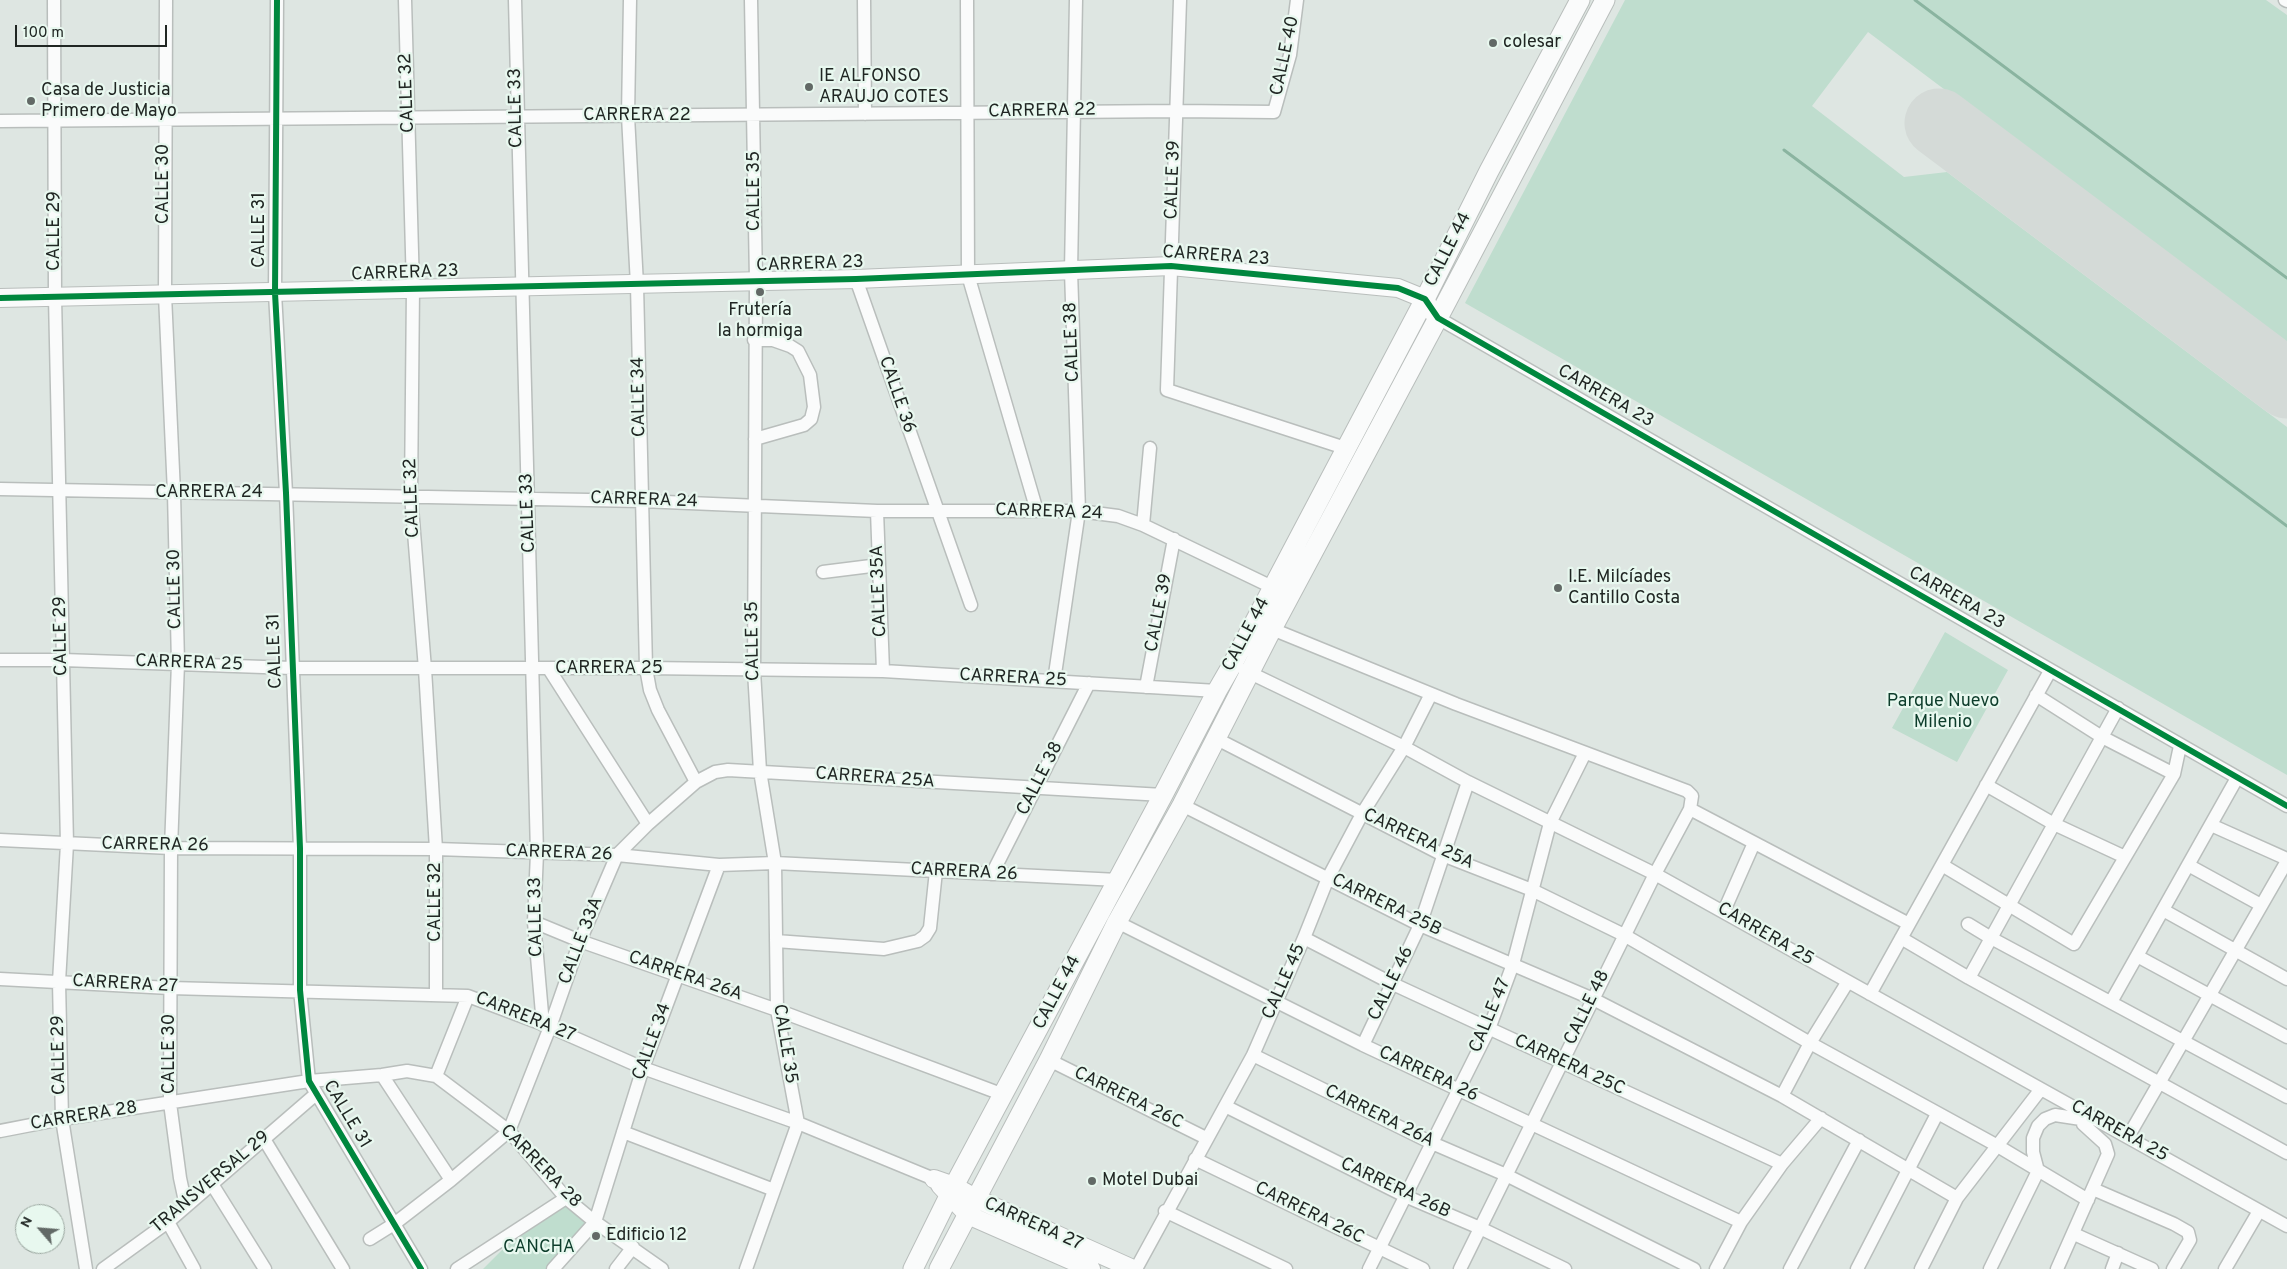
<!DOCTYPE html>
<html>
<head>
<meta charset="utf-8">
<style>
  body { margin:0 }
  #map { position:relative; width:2287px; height:1269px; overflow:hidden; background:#dee6e2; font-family:Overpass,sans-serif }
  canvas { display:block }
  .north { position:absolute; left:15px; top:1204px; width:50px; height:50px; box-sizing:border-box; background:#e8f8ef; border:1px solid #98a49d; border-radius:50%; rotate:297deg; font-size:14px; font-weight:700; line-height:20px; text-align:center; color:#202623 }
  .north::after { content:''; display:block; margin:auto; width:18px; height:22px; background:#626966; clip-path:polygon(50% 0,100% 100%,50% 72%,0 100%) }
  .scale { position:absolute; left:15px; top:25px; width:152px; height:22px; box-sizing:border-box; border:2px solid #202623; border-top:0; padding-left:6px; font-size:15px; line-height:18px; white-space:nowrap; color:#202623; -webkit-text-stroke:4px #e8f8ef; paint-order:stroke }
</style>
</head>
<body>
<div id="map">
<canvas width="2287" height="1269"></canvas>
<div class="north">N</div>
<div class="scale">100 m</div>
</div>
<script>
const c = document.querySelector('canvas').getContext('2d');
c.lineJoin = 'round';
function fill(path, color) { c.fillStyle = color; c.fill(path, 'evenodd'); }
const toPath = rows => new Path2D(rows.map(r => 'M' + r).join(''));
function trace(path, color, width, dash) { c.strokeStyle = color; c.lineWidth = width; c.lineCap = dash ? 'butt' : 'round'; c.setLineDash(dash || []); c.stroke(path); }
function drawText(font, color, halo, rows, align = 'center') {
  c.font = font + ' Overpass,sans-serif'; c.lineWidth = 4.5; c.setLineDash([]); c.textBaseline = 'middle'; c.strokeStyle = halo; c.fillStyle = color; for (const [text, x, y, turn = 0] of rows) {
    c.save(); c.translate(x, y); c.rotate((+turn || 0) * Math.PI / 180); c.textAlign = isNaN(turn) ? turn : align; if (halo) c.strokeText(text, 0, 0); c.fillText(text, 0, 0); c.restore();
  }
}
fill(toPath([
  [1625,0,2266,0,2287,15,2287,347,1868,32,1812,106,1904,177,1947,172,2287,427,2287,775,1465,303],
  [1945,632,2008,670,1957,762,1892,728],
  [567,1203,586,1224,549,1269,483,1269,503,1249]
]), '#bfddce');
trace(toPath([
  [1915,0,2287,278],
  [1784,150,2287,526]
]), '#8ab4a0', 3);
trace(toPath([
  [1939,123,2287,384]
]), '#d4dad7', 69);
const street = toPath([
  [54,0,55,297,67,844,59,982,62,1119,86,1269],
  [166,0,165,295,174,493,178,663,171,848,170,1103,180,1178,186,1206],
  [277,0,275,293,286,493,300,848,300,990,309,1081,421,1269],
  [405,0,413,288,411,495,425,669,436,849,436,994],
  [515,0,537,853,534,922,543,1025],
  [630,0,628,116,637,285,646,668,650,690,658,710,696,782],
  [864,0,865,114],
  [967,0,968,275,1037,511],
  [1180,0,1167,390,1345,448],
  [2285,0,2287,1],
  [0,121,1177,111,1274,112,1290,55,1297,0],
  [856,279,971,605],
  [1438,318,2287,806],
  [754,340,773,340,790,346,798,351,810,375,814,407,811,419,804,425,755,439],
  [0,489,642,501,877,511,1079,511,1118,516,1143,525,1272,587],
  [877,511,883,671],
  [1143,525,1150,448],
  [823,572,879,565],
  [1272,629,1456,704,1687,791,1692,796,1690,809,1655,874,1460,1269],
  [0,660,63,660,292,668,646,668,883,671,1217,691],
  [549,669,648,824],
  [1244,670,1404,747,1468,782,1655,874,2287,1226],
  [1054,681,1079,511,1071,271,1076,0],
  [1146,687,1174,539],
  [2036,695,2102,737,2174,774],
  [1215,738,1445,856,1532,890,1624,935,1810,1043,1996,1145,2088,1200],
  [1986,785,2054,824,2125,857],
  [1182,805,1420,925,1593,999,1782,1096,1957,1198],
  [1690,809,1909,924],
  [2211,825,2287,859],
  [0,840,171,848,436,849,617,855,719,865,775,863,1118,880],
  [1942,865,2074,944,2174,774,2180,746],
  [2188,865,2261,905],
  [992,874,1089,683],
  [2163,910,2287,979],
  [1724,911,1754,843],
  [534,922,580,941,777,1010,1004,1095],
  [1117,922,1363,1045,1741,1222],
  [1968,924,1991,938,2287,1097],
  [1304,938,1393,984,1782,1164],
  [1901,938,1969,978,2287,1153],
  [776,941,884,949,918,941,925,936,930,928,936,871],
  [2137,956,2287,1037],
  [1969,978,2118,708],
  [0,979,170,988,468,996,550,1027,643,1068,798,1123,934,1179],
  [1870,994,2050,671],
  [2111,1002,2237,778],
  [1363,1045,1420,925,1468,782],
  [1253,1055,1432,1143,1506,1175,1694,1269],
  [1049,1060,1206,1138],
  [382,1075,451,1180],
  [436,1076,468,996],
  [1782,1096,1810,1043,1847,983],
  [1225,1106,1405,1196,1480,1228,1565,1269],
  [0,1131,62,1119,309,1081,382,1075,407,1071,436,1076,509,1131,566,1198,595,1222,662,1269],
  [623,1132,774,1190],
  [2128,1137,2287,861],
  [264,1139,343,1269],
  [1195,1159,1423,1269],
  [212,1184,265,1269],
  [2093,1189,2174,1224,2188,1232,2190,1240,2173,1269],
  [1165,1211,1286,1269],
  [168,1222,194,1269],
  [2074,1234,2152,1269],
  [370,1239,394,1224,451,1180,509,1131,550,1027,580,941,617,855,648,824,696,782,715,772,728,770,1163,795],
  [103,1269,168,1222,316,1094],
  [457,1269,566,1198],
  [553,1269,595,1222,643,1068,719,865],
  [616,1269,633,1247],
  [746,1269,798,1123,777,1010,775,863,760,771,754,671,756,281,751,0],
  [1136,1269,1253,1055,1304,938,1328,878,1362,814,1404,747,1431,694],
  [1369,1269,1489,1029,1513,964,1550,823,1585,753],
  [1716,1269,1741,1222,1782,1164,1821,1118],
  [1790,1269,1859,1140],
  [1857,1269,1937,1114],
  [1921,1269,1957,1198,2041,1089],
  [1990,1269,2038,1171,2033,1152,2033,1138,2038,1126,2045,1119,2055,1115,2081,1119],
  [2057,1269,2108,1154,2105,1144,2083,1124,2081,1112],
  [2112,1269,2118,1253],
  [2225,1269,2259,1211]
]);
const secondary = toPath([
  [0,298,856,279,1171,266,1398,288,1425,299,1431,311],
  [934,1179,954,1186,977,1199,1133,1269],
  [940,1185,968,1215,1091,1269]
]);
const primary = toPath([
  [913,1269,954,1186,1163,795,1217,691,1232,665,1425,299,1489,171,1580,0],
  [939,1269,1049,1060,1117,922,1182,805,1272,629,1438,318,1605,0]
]);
trace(street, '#b9bebc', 15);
trace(secondary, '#b9bebc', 20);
trace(primary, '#b9bebc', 21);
trace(street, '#fafbfb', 12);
trace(secondary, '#fafbfb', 18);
trace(primary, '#fafbfb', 19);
trace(toPath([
  [277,0,275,293,286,493,300,848,300,990,309,1081,421,1269],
  [0,298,856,279,1171,266,1398,288,1425,299,1438,318,2287,806]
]), '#00873e', 6);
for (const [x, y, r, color] of [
  [1493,43,5,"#626966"],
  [809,87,5,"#626966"],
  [31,101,5,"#626966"],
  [760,292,5,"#626966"],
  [1558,588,5,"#626966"],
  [1092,1181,5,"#626966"],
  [596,1236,5,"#626966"]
]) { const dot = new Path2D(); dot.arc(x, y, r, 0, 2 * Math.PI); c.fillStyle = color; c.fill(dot); trace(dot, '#e8f8ef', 2); }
drawText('18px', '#202623', '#e8f8ef', [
  ["colesar",1503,43],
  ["IE ALFONSO",819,77],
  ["ARAUJO COTES",819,98],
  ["Casa de Justicia",41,91],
  ["Primero de Mayo",41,112],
  ["Frutería",760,311,"center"],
  ["la hormiga",760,332,"center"],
  ["I.E. Milcíades",1568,578],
  ["Cantillo Costa",1568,599],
  ["Motel Dubai",1102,1181],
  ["Edificio 12",606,1236]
], 'left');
drawText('18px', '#202623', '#e8f8ef', [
  ["CALLE 40",1286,56,-78],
  ["CALLE 32",408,93,-92],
  ["CALLE 33",517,108,-91],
  ["CARRERA 22",1042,112,-1],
  ["CARRERA 22",637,116],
  ["CALLE 39",1174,180,-88],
  ["CALLE 30",164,184,-90],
  ["CALLE 35",755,191,-90],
  ["CALLE 31",260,230,-90],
  ["CALLE 29",55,231,-90],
  ["CALLE 44",1449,250,-63],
  ["CARRERA 23",1216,257,4],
  ["CARRERA 23",810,265,-2],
  ["CARRERA 23",405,274,-2],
  ["CALLE 38",1073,342,-92],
  ["CALLE 36",896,395,71],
  ["CALLE 34",640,397,-91],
  ["CARRERA 23",1605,397,30],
  ["CARRERA 24",209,493],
  ["CALLE 32",413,498,-92],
  ["CARRERA 24",644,501,2],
  ["CALLE 33",529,513,-92],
  ["CARRERA 24",1049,513,2],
  ["CALLE 30",176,589,-91],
  ["CALLE 35A",880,591,-92],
  ["CARRERA 23",1956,599,30],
  ["CALLE 39",1160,613,-79],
  ["CALLE 44",1247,635,-62],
  ["CALLE 29",62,636,-91],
  ["CALLE 35",754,641,-91],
  ["CALLE 31",276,651,-92],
  ["CARRERA 25",189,664,2],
  ["CARRERA 25",609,669],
  ["CARRERA 25",1013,679,3],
  ["CARRERA 25A",875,779,4],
  ["CALLE 38",1041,779,-63],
  ["CARRERA 25A",1418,840,25],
  ["CARRERA 26",155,846,1],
  ["CARRERA 26",559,854,2],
  ["CARRERA 26",964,873,3],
  ["CALLE 32",436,902,-90],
  ["CARRERA 25B",1386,906,26],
  ["CALLE 33",537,917,-91],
  ["CARRERA 25",1765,935,30],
  ["CALLE 33A",582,941,-69],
  ["CARRERA 26A",685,977,19],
  ["CALLE 45",1285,982,-66],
  ["CALLE 46",1392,984,-64],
  ["CARRERA 27",125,985,3],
  ["CALLE 44",1058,993,-62],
  ["CALLE 48",1588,1008,-64],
  ["CALLE 47",1491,1016,-67],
  ["CARRERA 27",525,1018,22],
  ["CALLE 34",653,1042,-70],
  ["CALLE 35",784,1044,81],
  ["CALLE 30",170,1054,-90],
  ["CALLE 29",60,1055,-91],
  ["CARRERA 25C",1569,1066,25],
  ["CARRERA 26",1428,1075,25],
  ["CARRERA 26C",1128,1099,26],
  ["CALLE 31",346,1115,59],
  ["CARRERA 28",84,1117,-9],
  ["CARRERA 26A",1379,1117,26],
  ["CARRERA 25",2119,1132,29],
  ["CARRERA 28",540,1167,46],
  ["TRANSVERSAL 29",211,1183,-40],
  ["CARRERA 26B",1395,1189,25],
  ["CARRERA 26C",1309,1214,26],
  ["CARRERA 27",1033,1225,24]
]);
drawText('18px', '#0d3d2b', '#e8f8ef', [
  ["Parque Nuevo",1943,702],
  ["Milenio",1943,723],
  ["CANCHA",539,1248]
]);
</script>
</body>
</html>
